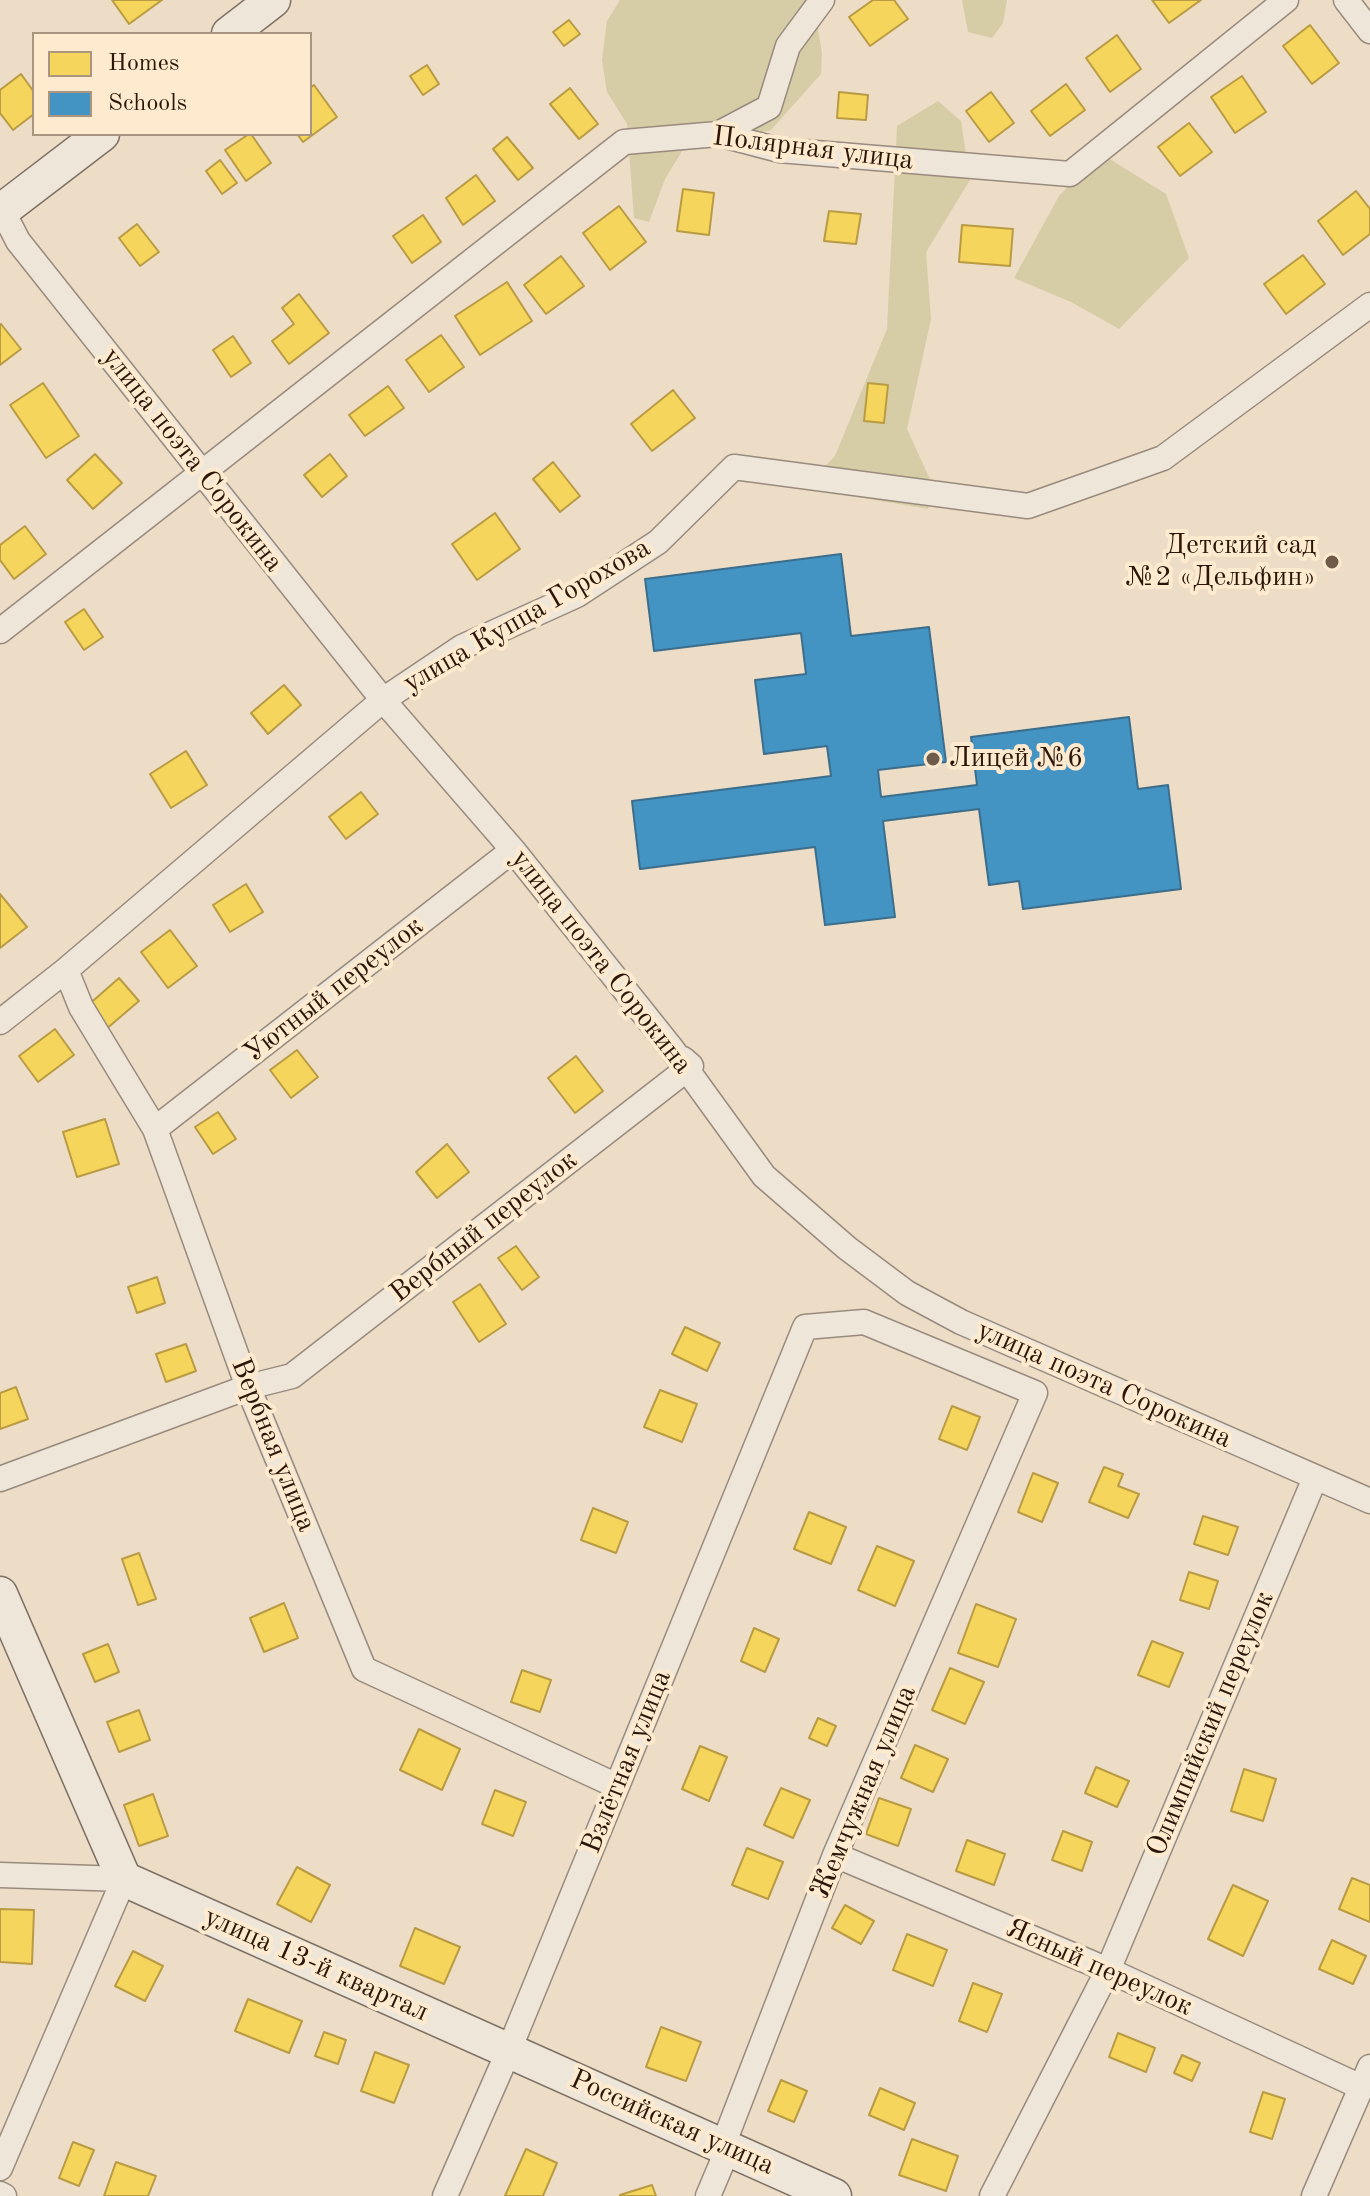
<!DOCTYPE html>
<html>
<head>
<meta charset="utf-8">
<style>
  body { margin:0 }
  #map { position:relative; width:1370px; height:2196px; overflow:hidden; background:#eddcc6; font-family:"Old Standard TT",serif }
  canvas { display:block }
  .legend { position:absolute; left:32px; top:32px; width:280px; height:104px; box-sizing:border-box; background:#feeacf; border:2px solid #aa9580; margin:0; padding:10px 14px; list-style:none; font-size:24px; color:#2c1509 }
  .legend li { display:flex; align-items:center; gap:16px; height:40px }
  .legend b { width:40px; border:2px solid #aa9580 }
</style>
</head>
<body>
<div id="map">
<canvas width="1370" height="2196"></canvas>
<ul class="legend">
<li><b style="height:22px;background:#f6d55c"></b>Homes</li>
<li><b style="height:22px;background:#4393c3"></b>Schools</li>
</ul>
</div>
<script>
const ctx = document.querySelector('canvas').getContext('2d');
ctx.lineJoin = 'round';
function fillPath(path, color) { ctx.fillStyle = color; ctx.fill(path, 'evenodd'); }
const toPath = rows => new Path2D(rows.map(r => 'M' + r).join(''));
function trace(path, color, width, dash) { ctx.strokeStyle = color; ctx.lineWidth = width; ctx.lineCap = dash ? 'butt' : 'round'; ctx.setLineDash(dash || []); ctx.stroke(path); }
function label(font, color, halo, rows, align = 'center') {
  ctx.font = font + ' "Old Standard TT",serif'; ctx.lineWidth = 8; ctx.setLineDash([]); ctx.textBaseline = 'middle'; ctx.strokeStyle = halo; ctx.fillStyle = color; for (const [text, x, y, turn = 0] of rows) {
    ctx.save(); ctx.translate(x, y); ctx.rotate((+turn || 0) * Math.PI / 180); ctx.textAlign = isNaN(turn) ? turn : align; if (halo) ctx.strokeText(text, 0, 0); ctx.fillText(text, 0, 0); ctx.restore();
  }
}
fillPath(toPath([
  [620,0,813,0,822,53,821,74,771,130,750,135,687,143,665,179,649,222,634,218,627,124,607,92,602,60,607,21],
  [962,0,1007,0,1003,23,992,38,968,32],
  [938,101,961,121,970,180,926,252,931,319,907,429,933,486,928,509,804,488,835,456,887,329,897,126],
  [1100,153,1166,194,1189,258,1119,329,1071,302,1014,278,1059,196]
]), '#d6cda6');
const homes = toPath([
  [112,0,162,0,129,24,112,0],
  [873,0,894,0,908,19,870,46,849,17,873,0],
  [1152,0,1201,0,1169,23,1152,0],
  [569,20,580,34,564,46,553,32,569,20],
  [1310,25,1339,63,1312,84,1283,46,1310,25],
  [1117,35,1141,69,1110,92,1086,58,1117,35],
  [427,65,439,84,423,95,410,76,427,65],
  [21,74,34,92,34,114,13,130,0,113,0,90,21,74],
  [1242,76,1266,112,1235,133,1211,97,1242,76],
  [1066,84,1085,110,1050,136,1031,111,1066,84],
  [314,85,337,117,303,142,297,134,310,134,310,88,314,85],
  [570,88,598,124,579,139,550,104,570,88],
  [839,92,868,95,866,120,837,118,839,92],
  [991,92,1014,123,989,142,966,111,991,92],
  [1189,123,1212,152,1180,176,1158,147,1189,123],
  [249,134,251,134,271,163,246,181,225,150,249,134],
  [507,137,533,168,518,180,493,149,507,137],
  [220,160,237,183,222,194,206,171,220,160],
  [476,175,495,201,463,225,446,198,476,175],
  [683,189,714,193,709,235,677,231,683,189],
  [1356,191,1370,209,1370,234,1343,255,1318,221,1356,191],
  [619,206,646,242,610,270,583,233,619,206],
  [829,211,861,214,856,244,824,241,829,211],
  [423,215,441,242,412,263,393,236,423,215],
  [137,224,159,252,140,266,119,238,137,224],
  [962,225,1013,229,1010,266,959,262,962,225],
  [1303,255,1325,284,1286,314,1264,284,1303,255],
  [561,256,584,286,546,314,524,285,561,256],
  [507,282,532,321,480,355,455,316,507,282],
  [299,294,329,333,289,364,272,341,294,324,282,308,299,294],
  [1,324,21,349,0,365,0,325,1,324],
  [441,335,464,367,429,392,406,360,441,335],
  [233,336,251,363,231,377,213,350,233,336],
  [43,383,79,436,46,458,10,405,43,383],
  [868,383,888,385,884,423,864,421,868,383],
  [388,386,404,408,365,436,349,415,388,386],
  [673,390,695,418,652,451,631,424,673,390],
  [95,454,122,483,93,509,67,480,95,454],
  [330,454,347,476,322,497,304,475,330,454],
  [553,462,580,496,560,512,533,479,553,462],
  [495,513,520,549,477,580,452,544,495,513],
  [25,526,46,554,14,579,0,560,0,545,25,526],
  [84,609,103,637,84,650,65,622,84,609],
  [284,685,301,705,268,734,251,713,284,685],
  [186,751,207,785,171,808,150,774,186,751],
  [361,792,378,814,346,839,329,817,361,792],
  [246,884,263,912,230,932,213,905,246,884],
  [0,894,27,927,0,948,0,894],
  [170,930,197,966,168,988,141,952,170,930],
  [119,978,139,1001,105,1030,86,1007,119,978],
  [55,1029,74,1055,38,1082,19,1056,55,1029],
  [297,1050,318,1077,291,1098,270,1070,297,1050],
  [576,1056,603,1091,575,1113,548,1078,576,1056],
  [218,1112,236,1139,213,1154,195,1127,218,1112],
  [105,1119,119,1164,77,1177,63,1132,105,1119],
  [447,1144,469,1172,437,1198,416,1172,447,1144],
  [516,1246,539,1277,522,1290,498,1258,516,1246],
  [157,1277,165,1303,137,1313,128,1287,157,1277],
  [480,1284,506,1324,479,1342,453,1302,480,1284],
  [685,1327,720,1343,707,1371,672,1354,685,1327],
  [186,1344,196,1371,166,1382,156,1354,186,1344],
  [16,1387,28,1419,0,1429,0,1393,16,1387],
  [660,1390,697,1404,682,1442,644,1427,660,1390],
  [952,1406,980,1417,967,1450,939,1439,952,1406],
  [1104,1467,1123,1474,1118,1486,1139,1494,1128,1518,1089,1502,1104,1467],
  [1033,1473,1058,1483,1042,1522,1018,1512,1033,1473],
  [593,1508,628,1522,616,1553,581,1540,593,1508],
  [809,1512,846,1527,831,1564,794,1549,809,1512],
  [1203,1516,1238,1527,1228,1555,1194,1544,1203,1516],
  [877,1546,914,1561,895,1606,858,1590,877,1546],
  [139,1553,156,1599,138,1605,122,1559,139,1553],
  [1189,1572,1218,1581,1209,1609,1180,1600,1189,1572],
  [284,1603,298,1638,264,1652,250,1618,284,1603],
  [976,1604,1016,1619,998,1667,958,1653,976,1604],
  [754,1628,779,1639,765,1672,741,1661,754,1628],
  [1152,1641,1183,1653,1169,1687,1138,1675,1152,1641],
  [108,1644,119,1672,95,1682,83,1654,108,1644],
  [950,1668,984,1682,965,1724,932,1710,950,1668],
  [522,1670,551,1680,540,1712,511,1702,522,1670],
  [139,1710,150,1740,119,1752,107,1722,139,1710],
  [818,1718,836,1726,827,1746,809,1738,818,1718],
  [419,1729,460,1749,442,1790,400,1770,419,1729],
  [915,1745,948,1759,933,1792,901,1778,915,1745],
  [700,1746,727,1757,709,1801,682,1789,700,1746],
  [1096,1767,1129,1781,1117,1807,1085,1793,1096,1767],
  [1244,1769,1276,1779,1263,1821,1231,1811,1244,1769],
  [781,1788,810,1800,793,1838,764,1825,781,1788],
  [495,1790,526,1802,513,1836,482,1824,495,1790],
  [153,1794,168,1836,139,1846,124,1805,153,1794],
  [879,1798,911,1809,898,1846,866,1834,879,1798],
  [1063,1831,1092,1842,1082,1871,1052,1860,1063,1831],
  [967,1840,1005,1854,994,1885,956,1871,967,1840],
  [747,1848,783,1862,768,1899,732,1885,747,1848],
  [297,1867,330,1885,311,1922,277,1904,297,1867],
  [1352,1878,1370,1885,1370,1922,1339,1909,1352,1878],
  [1233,1885,1268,1901,1243,1956,1208,1939,1233,1885],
  [845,1905,874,1921,861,1944,832,1928,845,1905],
  [0,1909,34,1910,32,1964,0,1962,0,1909],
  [415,1928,460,1947,444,1984,400,1966,415,1928],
  [907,1934,947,1950,933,1986,893,1970,907,1934],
  [1332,1940,1366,1956,1353,1984,1319,1969,1332,1940],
  [133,1951,163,1966,145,2001,115,1986,133,1951],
  [973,1983,1002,1994,987,2032,959,2021,973,1983],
  [248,1999,302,2021,289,2053,235,2031,248,1999],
  [661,2027,701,2042,686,2081,646,2067,661,2027],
  [324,2032,346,2040,338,2064,315,2056,324,2032],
  [1118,2033,1155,2048,1146,2072,1109,2057,1118,2033],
  [375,2052,409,2065,394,2103,361,2091,375,2052],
  [1182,2055,1200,2063,1192,2081,1174,2073,1182,2055],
  [781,2080,807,2091,794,2122,768,2111,781,2080],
  [880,2088,915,2103,904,2130,869,2115,880,2088],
  [1263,2092,1285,2099,1272,2139,1250,2132,1263,2092],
  [912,2139,958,2156,946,2191,899,2175,912,2139],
  [73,2142,94,2150,79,2186,59,2178,73,2142],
  [526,2149,557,2163,543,2196,505,2196,526,2149],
  [116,2162,156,2176,148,2196,104,2196,116,2162],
  [652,2185,656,2196,620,2196,620,2195,652,2185]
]);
fillPath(homes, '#f6d55c');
trace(homes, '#b99b43', 2);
const schools = toPath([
  [841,554,851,636,929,627,946,762,878,770,881,797,977,785,971,737,1129,717,1138,789,1168,785,1181,889,1023,909,1019,881,989,885,979,809,883,821,895,917,825,925,815,847,640,869,632,801,831,776,827,746,764,754,755,680,806,674,801,633,654,651,645,579,841,554]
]);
fillPath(schools, '#4393c3');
trace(schools, '#3c6d8b', 2);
const street = toPath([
  [1346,0,1370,31],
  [718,134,769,107,788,46,822,0],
  [0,206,18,241,383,700,513,850,672,1049,764,1176,847,1248,907,1293,961,1322,1370,1501],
  [0,631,624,142,718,134,779,150,1070,174,1286,0],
  [66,970,81,1007,155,1129,248,1387,364,1669,617,1786],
  [0,1022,66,970,383,700,462,647,577,595,658,542,734,467,1028,506,1163,458,1370,305],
  [155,1129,513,850],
  [0,1479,248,1387,292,1376,691,1066,683,1059],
  [835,1855,1108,1970,1361,2087],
  [0,1875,124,1879,0,2168],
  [0,2194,4,2196],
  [445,2196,509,2050,805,1327,864,1322,1035,1393,835,1855,723,2145,722,2163,708,2196],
  [992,2196,1108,1970,1315,1478],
  [1314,2196,1370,2067]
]);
const secondary = toPath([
  [229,34,273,0],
  [0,212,102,134],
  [0,1594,124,1879,834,2196]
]);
trace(street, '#988b7d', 27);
trace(secondary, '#7d7164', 37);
trace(street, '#efe6da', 24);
trace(secondary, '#efe6da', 34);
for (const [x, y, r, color] of [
  [1332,562,8,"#705b4b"],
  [933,759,8,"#705b4b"]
]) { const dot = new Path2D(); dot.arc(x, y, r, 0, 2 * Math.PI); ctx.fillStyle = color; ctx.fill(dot); trace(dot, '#feeacf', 3); }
label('28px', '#2c1509', '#feeacf', [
  ["Полярная улица",813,149,7],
  ["улица поэта Сорокина",192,460,52],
  ["улица Купца Горохова",527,616,-30],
  ["улица поэта Сорокина",601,962,52],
  ["Уютный переулок",334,990,-38],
  ["Вербный переулок",484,1227,-38],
  ["улица поэта Сорокина",1104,1385,24],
  ["Вербная улица",273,1445,68],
  ["Олимпийский переулок",1211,1724,-67],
  ["Взлётная улица",627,1762,-68],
  ["Жемчужная улица",864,1792,-67],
  ["улица 13-й квартал",316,1965,24],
  ["Ясный переулок",1099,1968,24],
  ["Российская улица",672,2123,24]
]);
label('28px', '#2c1509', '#feeacf', [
  ["Детский сад",1316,546],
  ["№2 «Дельфин»",1316,578],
  ["Лицей №6",949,759,"left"]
], 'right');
</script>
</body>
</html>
